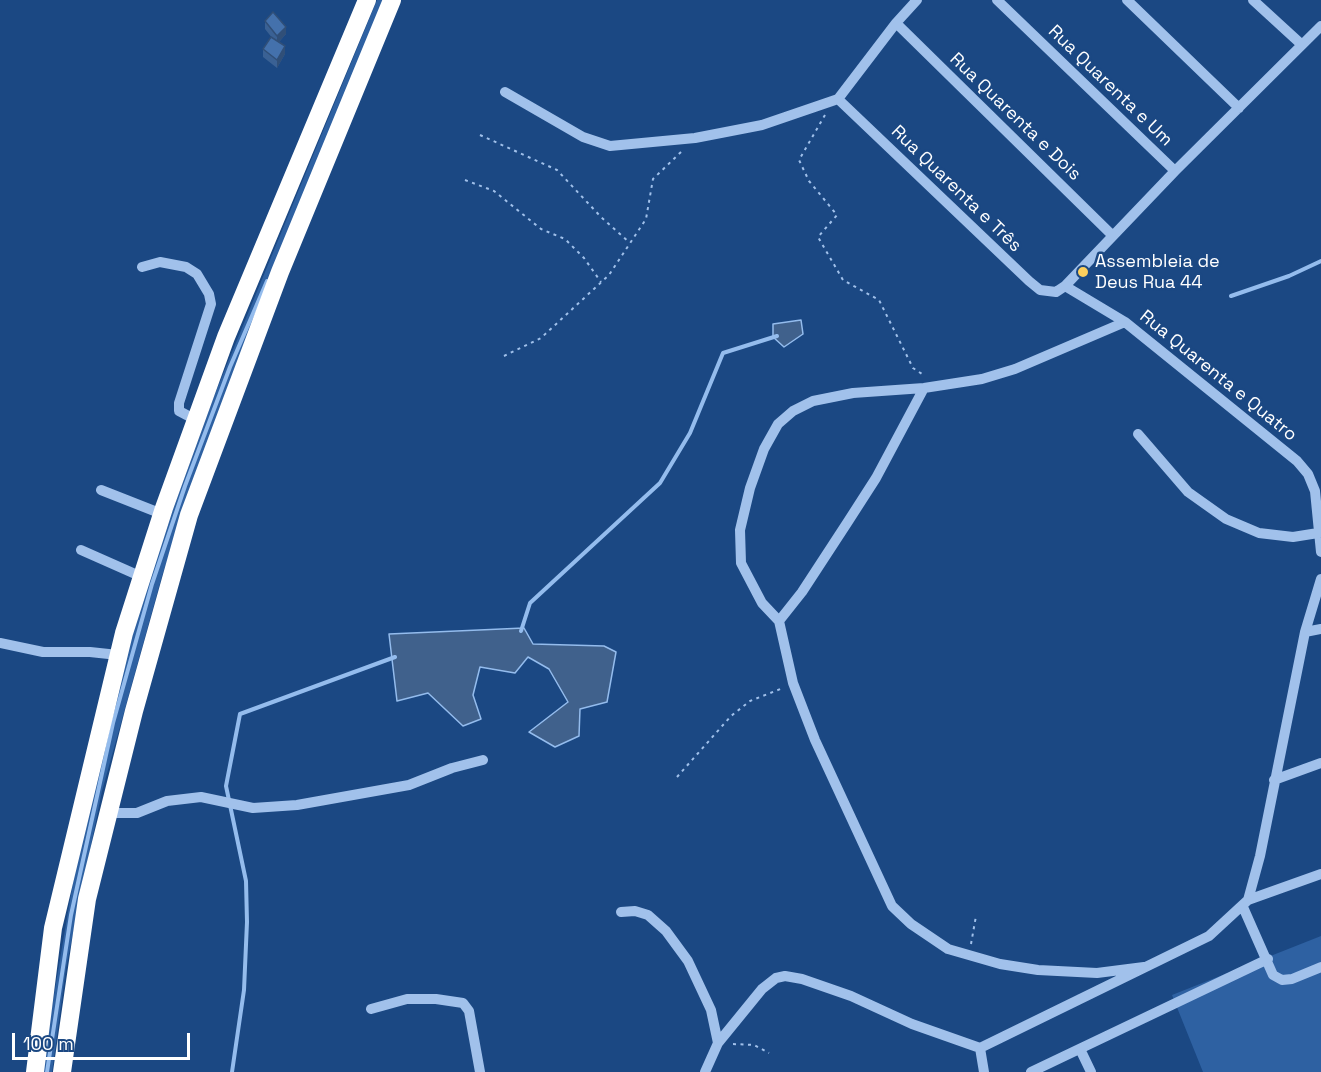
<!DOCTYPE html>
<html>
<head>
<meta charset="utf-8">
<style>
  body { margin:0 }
  #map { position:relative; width:1321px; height:1072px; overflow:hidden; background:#1b4883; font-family:"Space Grotesk",sans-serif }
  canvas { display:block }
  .scale { position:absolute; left:12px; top:1033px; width:178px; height:27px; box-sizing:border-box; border:3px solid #fff; border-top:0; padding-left:8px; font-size:18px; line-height:21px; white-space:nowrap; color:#fff; -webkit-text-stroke:4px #1b4883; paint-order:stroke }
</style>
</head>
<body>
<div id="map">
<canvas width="1321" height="1072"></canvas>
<div class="scale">100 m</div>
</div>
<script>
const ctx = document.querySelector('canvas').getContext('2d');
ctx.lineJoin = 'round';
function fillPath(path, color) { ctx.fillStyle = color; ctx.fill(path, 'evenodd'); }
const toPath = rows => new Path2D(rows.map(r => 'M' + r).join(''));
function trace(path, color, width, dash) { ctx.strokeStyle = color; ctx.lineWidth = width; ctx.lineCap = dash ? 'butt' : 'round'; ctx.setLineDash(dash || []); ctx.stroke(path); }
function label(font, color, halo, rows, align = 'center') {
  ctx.font = font + ' "Space Grotesk",sans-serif'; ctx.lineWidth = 5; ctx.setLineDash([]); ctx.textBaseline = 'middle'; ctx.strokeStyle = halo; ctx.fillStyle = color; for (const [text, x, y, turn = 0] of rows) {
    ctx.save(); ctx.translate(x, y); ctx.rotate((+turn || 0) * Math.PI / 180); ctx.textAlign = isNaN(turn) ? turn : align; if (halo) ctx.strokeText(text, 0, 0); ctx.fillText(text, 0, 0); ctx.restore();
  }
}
fillPath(toPath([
  [377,0,388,0,189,493,162,576,102,791,66,968,52,1072,41,1072,79,847,122,665,154,561,214,396],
  [1321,936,1321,1072,1203,1072,1172,995]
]), '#2e61a2');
const water = toPath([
  [801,320,803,334,784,347,773,337,773,324,801,320],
  [524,628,533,644,604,646,616,652,607,702,580,709,579,736,555,747,529,732,568,702,549,669,528,657,515,673,480,667,473,695,481,719,463,726,428,693,397,701,389,634,524,628]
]);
fillPath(water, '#40618c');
trace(water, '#94bced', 1.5);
trace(toPath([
  [1231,296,1289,276,1321,261],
  [521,631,530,603,660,483,690,433,723,353,777,336],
  [47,1072,71,915,113,723,152,584,185,486,230,367,267,281],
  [232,1072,244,990,247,922,246,881,226,786,240,714,395,657]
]), '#94bced', 4);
trace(toPath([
  [825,115,799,160,809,181,837,215,818,237,843,280,879,300,913,368,925,376],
  [480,135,557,170,601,217,629,242],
  [465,180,494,191,541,229,565,239,584,258,601,282],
  [504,356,541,338,609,275,646,219,653,179,682,151],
  [677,777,731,716,750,701,783,688],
  [971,944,976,916],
  [733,1044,754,1045,769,1053]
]), '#a1c1eb', 2, [3, 4.5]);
trace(toPath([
  [997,0,1175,171],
  [1127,0,1239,108],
  [1253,0,1301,44],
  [896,23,1112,235],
  [505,92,583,137,610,146,695,138,762,125,838,99,896,23,917,0],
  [838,99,1029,281,1040,290,1056,292,1065,286,1175,171,1321,26],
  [142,267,160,262,186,267,197,274,209,294,211,304,179,403,179,411,196,420],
  [1065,286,1125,322,1297,461,1308,474,1315,491,1321,552],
  [1125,322,1015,369,982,379,924,388,853,393,813,401,793,411,778,424,764,449,750,488,740,530,741,563,762,603,779,621,793,683,815,740,892,906,911,924,948,949,1000,964,1038,970,1097,973,1144,967],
  [1138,434,1188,492,1226,519,1259,533,1293,537,1318,533],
  [101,490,162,514],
  [81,550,142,577],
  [779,621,802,592,849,520,876,478,924,388],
  [1305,632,1321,629],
  [0,643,43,652,90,652,118,655],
  [1274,780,1321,763],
  [108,813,137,813,167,801,201,797,253,808,297,805,409,785,452,768,483,760],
  [1248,900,1260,856,1305,632,1321,579],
  [1243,907,1273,975,1282,980,1292,979,1321,967],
  [621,912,635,911,648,915,666,931,688,961,711,1010,718,1043],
  [371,1009,407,999,436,999,463,1003,469,1011,480,1072],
  [1080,1049,1091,1072],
  [705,1072,718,1043,762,989,776,978,785,976,802,979,851,996,912,1024,980,1048],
  [984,1072,980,1048,1209,936,1248,900,1321,874],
  [1031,1072,1268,959]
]), '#a1c1eb', 10);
trace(toPath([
  [35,1072,53,928,124,633,164,508,226,337,367,0],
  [62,1072,87,899,134,711,189,515,280,272,392,0]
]), '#fff', 18);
fillPath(toPath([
  [265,21,286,34,279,42,285,54,277,68,263,57,263,49,273,39,265,29]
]), '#3a6194');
fillPath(toPath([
  [286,27,286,34,277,44,277,36],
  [285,46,285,54,277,68,277,60]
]), '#304f78');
const building = toPath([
  [273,12,286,27,277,36,265,21,273,12],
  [271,37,285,46,277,60,263,49,271,37]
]);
fillPath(building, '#4471ac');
trace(building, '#304f78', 1.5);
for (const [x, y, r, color] of [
  [1083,272,6,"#fccf5d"]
]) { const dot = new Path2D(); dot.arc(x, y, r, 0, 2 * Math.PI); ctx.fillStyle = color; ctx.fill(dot); trace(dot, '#1b4883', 2); }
label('18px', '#fff', '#1b4883', [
  ["Rua Quarenta e Um",1110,86,44],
  ["Rua Quarenta e Dois",1015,117,44],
  ["Rua Quarenta e Três",956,189,44],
  ["Rua Quarenta e Quatro",1218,376,39]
]);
label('18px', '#fff', '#1b4883', [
  ["Assembleia de",1095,262],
  ["Deus Rua 44",1095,283]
], 'left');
</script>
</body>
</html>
